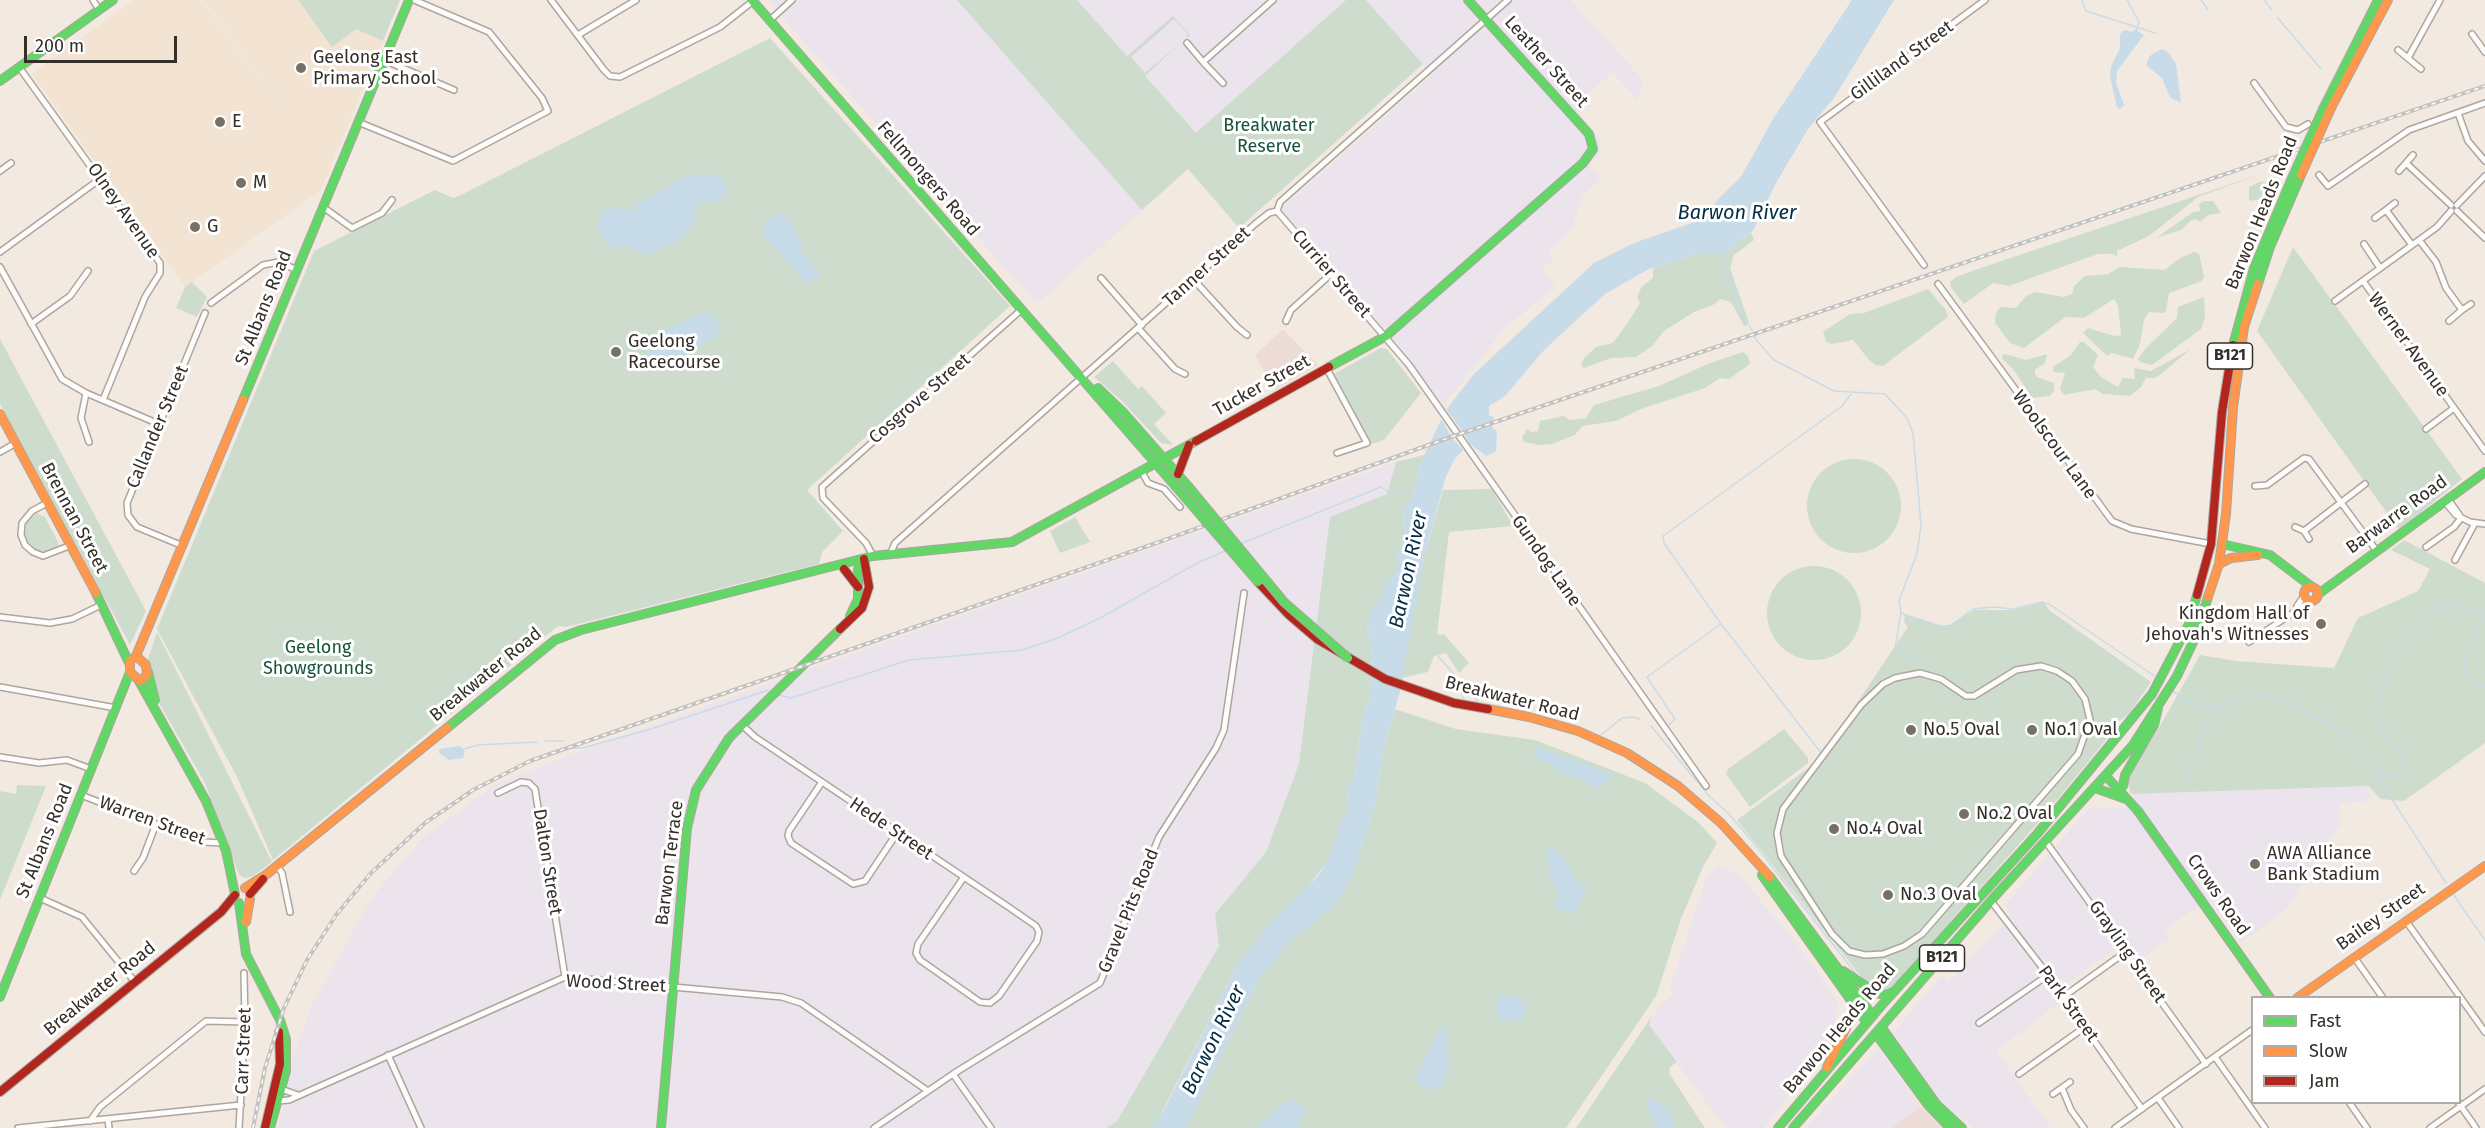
<!DOCTYPE html>
<html>
<head>
<meta charset="utf-8">
<style>
  body { margin:0 }
  #map { position:relative; width:2485px; height:1128px; overflow:hidden; background:#f2eae1; font-family:"Fira Sans",sans-serif }
  canvas { display:block }
  .legend { position:absolute; left:2251px; top:996px; width:210px; height:108px; box-sizing:border-box; background:#fff; border:2px solid #aeaca9; margin:0; padding:8px 10px; list-style:none; font-size:18px; color:#342f28 }
  .legend li { display:flex; align-items:center; gap:12px; height:30px }
  .legend b { width:30px; border:2px solid #aeaca9 }
  .scale { position:absolute; left:24px; top:36px; width:153px; height:27px; box-sizing:border-box; border:3px solid #342f28; border-top:0; padding-left:8px; font-size:18px; line-height:21px; white-space:nowrap; color:#342f28; -webkit-text-stroke:4px #fff; paint-order:stroke }
</style>
</head>
<body>
<div id="map">
<canvas width="2485" height="1128"></canvas>
<ul class="legend">
<li><b style="height:8px;background:#63d668"></b>Fast</li>
<li><b style="height:8px;background:#ff974d"></b>Slow</li>
<li><b style="height:8px;background:#b3261e"></b>Jam</li>
</ul>
<div class="scale">200 m</div>
</div>
<script>
const ctx = document.querySelector('canvas').getContext('2d');
ctx.lineJoin = 'round';
function fillPath(path, color) { ctx.fillStyle = color; ctx.fill(path, 'evenodd'); }
const toPath = rows => new Path2D(rows.map(r => 'M' + r).join(''));
function trace(path, color, width, dash) { ctx.strokeStyle = color; ctx.lineWidth = width; ctx.lineCap = dash ? 'butt' : 'round'; ctx.setLineDash(dash || []); ctx.stroke(path); }
function label(font, color, halo, rows, align = 'center') {
  ctx.font = font + ' "Fira Sans",sans-serif'; ctx.lineWidth = 6; ctx.setLineDash([]); ctx.textBaseline = 'middle'; ctx.strokeStyle = halo; ctx.fillStyle = color; for (const [text, x, y, turn = 0] of rows) {
    ctx.save(); ctx.translate(x, y); ctx.rotate((+turn || 0) * Math.PI / 180); ctx.textAlign = isNaN(turn) ? turn : align; if (halo) ctx.strokeText(text, 0, 0); ctx.fillText(text, 0, 0); ctx.restore();
  }
}
fillPath(toPath([
  [1283,329,1318,365,1275,390,1255,355],
  [1921,1107,1942,1128,1891,1128]
]), '#eddcd5');
fillPath(toPath([
  [770,0,1346,0,1241,93,1188,169,1037,304,787,23],
  [1366,0,1571,0,1644,81,1637,100,1613,72,1581,100,1584,104,1579,113,1601,140,1600,154,1589,166,1601,180,1582,196,1574,223,1564,238,1548,251,1553,260,1542,269,1556,286,1502,331,1444,405,1383,327,1281,209,1432,75],
  [1396,462,1388,494,1330,517,1299,764,1266,852,1215,914,1219,946,1117,1121,1106,1128,278,1128,293,1056,311,1007,370,900,421,839,495,785,587,748],
  [2368,786,2370,801,2340,803,2340,825,2287,909,2241,944,2209,899,2165,929,2171,938,2140,960,2126,942,2052,994,2058,1004,1996,1051,2051,1128,1974,1128,1941,1102,1893,1033,1942,975,1948,982,2012,914,2005,905,2088,809,2127,808,2135,794],
  [1719,865,1724,866,1742,878,1806,956,1807,961,1811,963,1838,1001,1834,1035,1764,1128,1725,1128,1648,1024,1660,1005,1673,994,1670,988,1707,876],
  [1878,1048,1921,1107,1891,1128,1806,1128]
]), '#ebe4ec');
fillPath(toPath([
  [134,0,201,0,286,113,203,0,299,0,383,41,321,190,185,287,32,74]
]), '#f2e3d2');
fillPath(toPath([
  [298,0,400,0,383,41,356,29,332,47],
  [957,0,1077,0,1127,56,1173,16,1190,35,1186,39,1188,34,1174,19,1131,57,1145,73,1182,42,1145,76,1196,133,1346,0,1366,0,1423,64,1239,228,1188,169,1142,210],
  [770,38,1010,306,807,490,843,531,822,552,819,564,566,627,558,626,273,860,237,777,157,629,314,251,435,190,453,198,463,194],
  [2267,172,2198,197,2149,236,2117,251,2117,257,2113,254,2098,254,2009,286,1993,283,1964,304,1951,288,1950,282,1956,277,1972,271],
  [2259,182,2269,182,2272,186,2270,197,2252,201,2249,199,2249,187],
  [2204,201,2213,201,2221,213,2208,215,2200,222,2196,219,2190,221,2181,230,2156,238,2193,212,2200,211,2199,204],
  [1751,233,1754,240,1734,255,1730,268,1748,320,1747,326,1744,326,1731,302,1720,299,1715,304,1694,312,1664,331,1652,346,1636,357,1611,358,1584,368,1581,365,1584,358,1596,347,1613,343,1629,321,1640,303,1637,297,1642,286,1653,278,1653,268,1701,253,1724,253],
  [2293,247,2462,479,2399,530,2257,331],
  [2194,252,2199,254,2204,276,2202,281,2169,293,2166,311,2163,313,2149,312,2144,320,2140,344,2133,359,2112,353,2107,356,2083,333,2088,328,2114,336,2121,335,2118,305,2114,299,2084,318,2065,317,2024,348,2010,343,1995,323,1996,313,2000,307,2016,308,2026,296,2035,292,2064,297,2072,294,2074,286,2085,276,2108,274,2120,267,2165,270,2180,258],
  [192,282,207,297,197,317,176,308,185,287],
  [1928,289,1946,310,1948,317,1883,366,1875,365,1869,360,1853,340,1832,344,1826,342,1823,332,1850,314,1864,313],
  [2204,297,2205,317,2201,329,2152,365,2140,362,2138,359,2145,349,2177,318,2178,307],
  [0,339,146,611,130,645,0,404],
  [2080,342,2084,342,2098,355,2093,367,2101,377,2118,387,2123,378,2135,379,2134,368,2151,371,2191,349,2161,374,2155,378,2146,378,2141,387,2130,396,2103,394,2095,389,2064,395,2060,389,2065,373,2053,372,2054,366,2070,356],
  [1381,348,1387,349,1421,393,1384,440,1372,444,1334,374],
  [1743,352,1748,356,1750,364,1729,379,1720,378,1705,388,1641,409,1616,421,1582,426,1575,435,1552,444,1540,445,1524,442,1522,438,1527,429,1531,432,1538,431,1540,421,1564,416,1569,420,1586,418,1594,405,1659,386,1710,363],
  [2005,354,2026,360,2047,354,2045,363,2035,370,2035,374,2037,377,2054,383,2054,391,2050,396,2032,398,2016,373,2002,358,2002,355],
  [1113,361,1138,389,1142,386,1166,413,1154,424,1173,445,1161,443,1121,400,1094,377],
  [1430,446,1463,450,1458,455,1420,464,1413,498,1402,509,1405,530,1397,558,1397,570,1395,576,1386,582,1384,597,1367,623,1372,654,1370,696,1363,715,1355,774,1347,791,1349,810,1339,825,1338,837,1327,863,1304,891,1267,927,1234,971,1156,1124,1151,1128,1106,1128,1117,1121,1219,946,1215,914,1266,852,1299,764,1330,517,1387,494,1396,462,1424,455],
  '1807 506a47 47 0 1 1 94 0a47 47 0 1 1-94 0Z',
  [1492,489,1513,526,1449,532,1437,635,1444,634,1469,663,1459,673,1446,653,1434,656,1428,672,1401,678,1424,558,1443,490],
  [37,513,45,517,59,544,54,550,43,552,35,550,30,546,25,535,26,523],
  [1075,517,1090,542,1060,553,1050,531],
  [2404,540,2485,583,2485,743,2404,801,2381,799,2368,786,2131,794,2126,778,2156,733,2200,655,2236,661,2334,668,2358,618,2418,591,2430,569,2391,550],
  '1767 613a47 47 0 1 1 94 0a47 47 0 1 1-94 0Z',
  [2044,602,2049,610,2151,682,2129,714,2115,724,2105,741,2044,816,1889,991,1866,983,1737,820,1818,761,1908,627,1904,622,1905,614,1940,625,1950,625,1974,610,2012,610],
  [157,632,272,862,253,876,245,878,239,875,205,783,159,703,148,659],
  [1395,709,1456,729,1535,740,1645,783,1698,822,1717,843,1703,867,1681,919,1656,996,1566,1128,1186,1128,1260,978,1288,943,1333,907,1351,880,1375,806,1383,752],
  [1784,729,1808,758,1808,763,1750,807,1726,774,1728,769],
  [17,785,46,786,0,900,0,791,16,794],
  [1652,1016,1649,1025,1677,1062,1670,1067,1669,1073,1705,1128,1576,1128]
]), '#cedcce');
fillPath(toPath([
  [1852,0,1894,0,1834,98,1808,129,1776,183,1753,231,1724,253,1701,253,1649,269,1605,294,1545,349,1505,396,1489,406,1489,415,1494,417,1492,428,1497,431,1496,451,1486,456,1469,443,1454,460,1445,479,1424,558,1400,691,1383,752,1375,806,1351,880,1333,907,1288,943,1260,978,1186,1128,1151,1128,1163,1112,1234,971,1267,927,1318,876,1327,863,1338,837,1339,825,1349,810,1347,791,1355,774,1363,715,1370,696,1372,654,1367,622,1372,610,1384,597,1383,586,1397,570,1397,558,1405,530,1402,509,1413,498,1420,464,1446,410,1474,374,1594,263,1634,243,1706,218,1719,198,1741,177,1773,119],
  [2135,29,2144,35,2117,71,2116,83,2124,105,2120,109,2117,108,2110,76,2111,67,2120,48,2120,34,2124,30,2133,32],
  [2162,49,2168,52,2176,64,2181,103,2170,97,2162,78,2147,66,2147,61,2151,55],
  [707,174,720,177,727,186,725,196,716,202,697,201,694,223,676,242,647,255,626,246,614,248,605,242,598,230,599,219,604,210,615,208,632,210,635,205,681,179],
  [780,213,791,222,802,243,799,248,818,269,821,277,806,283,763,234,764,225],
  [708,311,721,327,716,337,667,365,659,364,640,344,648,337],
  [460,746,465,751,463,758,449,760,439,753,439,749],
  [1538,747,1611,774,1613,776,1599,787,1593,787,1582,779,1565,775,1554,766,1541,761,1533,753],
  [1553,848,1559,852,1576,880,1587,888,1573,915,1568,910,1560,911,1555,907,1558,889,1550,879,1547,853],
  [1500,994,1521,999,1528,1006,1522,1019,1512,1022,1497,1018,1497,999],
  [1441,1026,1446,1029,1449,1061,1443,1085,1436,1090,1419,1085,1416,1078],
  [1648,1098,1664,1105,1671,1111,1674,1128,1656,1128,1648,1109],
  [1290,1099,1305,1109,1298,1128,1256,1128]
]), '#c7dbe9');
fillPath(toPath([
  [1446,409,1463,432,1496,420,1496,423,1464,434,1472,447,1465,452,1452,438,1426,446,1451,436,1440,417]
]), '#f2eae1');
trace(toPath([
  [2082,0,2086,11,2155,33],
  [2127,0,2139,22,2136,31],
  [2201,0,2208,10],
  [2264,0,2272,10],
  [2277,17,2321,69],
  [1723,254,1724,273,1757,341,1774,360,1834,391,1885,394,1907,418,1913,433,1921,525,1917,554,1899,600,1901,612,1910,619,1939,626,1950,626,1973,609,1994,607,2013,609,2042,602,2049,604,2156,677],
  [1240,544,1381,487,1390,493,1404,490,1413,494],
  [1901,612,1895,649,1929,668],
  [1722,625,1822,754],
  [1431,648,1459,680],
  [2171,690,2202,710,2258,695,2286,699,2360,744,2375,773,2391,777,2404,769,2406,755,2382,733,2377,705,2389,666,2404,638,2424,617,2441,607,2454,605,2479,613,2481,620,2468,649,2464,669,2471,680,2485,687],
  [1470,691,1478,702],
  [1461,692,1463,698],
  [779,695,791,698,909,660,1022,650,1058,638,1102,617,1199,562,1225,551],
  [1669,725,1675,719,1647,677,1721,624,1664,543,1663,536,1842,406,1851,394],
  [1651,726,1709,796,1729,814,1752,841,1857,975],
  [1601,735,1622,718,1634,717,1639,719],
  [545,741,564,741],
  [573,748,582,748,651,729,769,690],
  [464,749,478,745,537,742],
  [2195,758,2212,711],
  [2375,773,2446,883],
  [2185,784,2192,765],
  [2453,894,2485,940]
]), '#c7dbe9', 1.5);
const street = toPath([
  [93,0,99,10],
  [551,0,604,70,610,76,620,77,720,27,753,1],
  [769,21,792,0],
  [2472,34,2485,52],
  [578,35,636,0],
  [1187,43,1203,62],
  [2398,50,2421,69],
  [2408,58,2440,0],
  [384,60,454,90],
  [19,67,160,263,160,273,145,297,103,400],
  [1223,83,1203,62,1273,0],
  [2254,83,2286,127,2298,130,2308,124],
  [2458,113,2468,141,2485,161],
  [358,122,453,161,548,111,542,98,489,32,414,0],
  [2406,163,2451,205],
  [0,171,11,163],
  [2399,171,2413,155],
  [2319,175,2328,186,2409,130,2485,103],
  [2395,203,2386,210,2412,245],
  [2457,205,2485,176],
  [323,207,352,228,382,213,392,200],
  [1277,211,1409,365,1706,786],
  [1277,211,1280,202,1508,0],
  [2457,211,2485,238],
  [2375,218,2386,210],
  [2419,240,2436,262,2446,288,2462,310,2471,304],
  [2364,244,2380,268],
  [0,252,100,179],
  [1924,265,1820,122,1985,0],
  [0,267,62,379,86,393,159,424],
  [1101,278,1142,325],
  [1193,279,1237,327,1247,335],
  [2363,281,2485,451],
  [1938,284,2112,521,2131,529,2211,544],
  [2335,301,2437,227,2451,211],
  [211,303,263,265,279,262,297,270],
  [1286,321,1291,310,1331,274],
  [2449,321,2462,310],
  [31,324,70,296,88,271],
  [1138,328,1175,369,1185,374],
  [1327,369,1367,443,1337,453],
  [86,393,81,418,89,442],
  [2426,429,2454,408],
  [0,452,16,443],
  [1142,472,1148,483,1164,489,1180,507],
  [2255,486,2267,485,2304,458,2309,459,2376,550],
  [2448,499,2460,516],
  [2444,501,2456,515,2470,522,2485,524],
  [47,503,32,511,22,523,21,535,25,545,33,552,43,556,69,546],
  [2295,527,2304,531,2309,539],
  [2304,531,2365,484],
  [183,546,137,527,128,515,127,503,205,313],
  [2426,547,2454,527,2461,518],
  [890,555,895,543,1255,224,1269,213,1277,211],
  [873,556,866,543,823,498,822,487,1021,310],
  [2455,560,2475,523],
  [2297,606,2304,596],
  [0,617,50,623,72,619,101,605],
  [2249,642,2311,601],
  [2041,666,2057,671,2072,681,2085,699,2090,720,2078,754,1922,934,1904,946,1883,954,1865,955,1849,951,1832,934,1781,856,1777,833,1783,809,1861,705,1883,684,1895,678,1920,673,1941,679,1966,696,1974,696,2016,670,2041,666],
  [0,687,116,708],
  [742,725,755,737,1010,908,1036,926,1039,932,1037,941,999,996,990,1003,980,1002,920,960,916,953,918,944,964,877],
  [0,757,39,763,67,760,91,769],
  [822,782,789,831,788,836,791,843,853,884,865,881,897,833],
  [498,793,521,782,529,783,535,789,565,977],
  [81,795,203,842,223,843],
  [2046,842,2206,1064],
  [277,866,282,873,290,912],
  [134,871,143,858,156,824],
  [40,898,82,917,135,982],
  [1991,901,2048,975,2142,1109],
  [2406,921,2485,1032],
  [2354,957,2383,998],
  [2063,997,2127,951],
  [1979,1023,2048,975],
  [388,1055,421,1128],
  [2215,1057,2265,1128],
  [953,1074,991,1128],
  [2019,1074,2085,1027],
  [2062,1088,2071,1110,2084,1128],
  [281,1089,298,1095],
  [2053,1094,2070,1082],
  [2158,1098,2179,1128],
  [277,1101,289,1100,565,977,782,997,801,1003,928,1091],
  [2349,1102,2367,1128],
  [2458,1102,2476,1128],
  [108,1119,109,1128],
  [90,1121,100,1107,206,1021,245,1022],
  [18,1128,241,1105],
  [239,1128,245,1022,244,973],
  [874,1128,953,1074,1100,983,1159,837,1216,748,1224,730,1244,593],
  [2115,1128,2252,1030],
  [2430,1128,2485,1089]
]);
const fast = toPath([
  [752,0,1184,496],
  [0,81,113,0],
  [2323,109,2378,0],
  [2258,284,2270,247,2301,175],
  [2233,345,2254,268,2292,178],
  [1329,367,1386,336,1583,163,1593,149,1589,134,1468,0],
  [1098,388,1123,412,1188,486],
  [243,400,409,0],
  [2222,544,2270,555,2312,587],
  [96,593,130,665],
  [2317,595,2485,472],
  [850,616,858,599,858,569,864,559],
  [148,672,155,700],
  [139,681,206,801,226,851,235,894],
  [447,728,555,640,581,630,873,556,1012,542,1196,441],
  [2106,776,2138,811,2270,998],
  [2123,786,2125,775,2154,725,2158,708],
  [2095,788,2126,799],
  [1762,875,1867,1023],
  [1770,877,1873,1016],
  [239,903,246,954,280,1020,286,1039,286,1071,270,1128],
  [1843,971,1876,993,1886,995,1893,992],
  [0,997,130,672],
  [1882,1028,1937,1105,1962,1128],
  [1876,1034,1928,1105,1950,1128],
  [661,1128,687,828,696,790,729,738,840,629],
  [1778,1128,1881,1006,2037,834,2152,694,2189,624,2197,595],
  [1793,1128,1996,895,2133,745,2177,676,2195,638,2208,597]
]);
const slow = toPath([
  [2332,106,2388,0],
  [0,414,96,593],
  [2219,564,2231,558,2258,555],
  '2304 594a7 7 0 1 1 14 0a7 7 0 1 1-14 0Z',
  [2208,597,2219,564,2226,514,2233,408,2244,327,2258,284],
  [136,656,243,400],
  [136,656,146,665,147,675,140,681,130,672,130,661,136,656],
  [1488,709,1529,717,1578,731,1627,753,1678,786,1721,823,1770,877],
  [245,888,267,874,447,728],
  [246,922,250,899],
  [2297,998,2485,866],
  [1827,1067,1856,1008]
]);
const jam = toPath([
  [1196,441,1329,367],
  [1178,474,1189,445],
  [844,569,858,587],
  [1258,582,1289,615,1317,639,1385,679,1454,703,1488,709],
  [2197,595,2211,544,2222,412,2233,345],
  [840,629,862,608,869,587,864,559],
  [250,894,263,879],
  [0,1092,221,912,235,895],
  [265,1128,280,1064,279,1032]
]);
trace(street, '#aca69e', 8);
trace(fast, '#aca69e', 10);
trace(slow, '#aca69e', 10);
trace(jam, '#aca69e', 10);
trace(street, '#fdfcfa', 5);
trace(fast, '#63d668', 8);
trace(slow, '#ff974d', 8);
trace(jam, '#b3261e', 8);
const rail = toPath([
  [253,1128,265,1068,284,1008,307,960,336,915,371,873,425,823,473,790,530,761,1162,541,1448,438,2485,86]
]);
trace(rail, '#c4c2bf', 4);
trace(rail, '#fff', 1.5, [4.5]);
const fastBridge = toPath([
  [2292,178,2323,109],
  [1188,486,1284,602,1348,658],
  [1184,496,1258,582]
]);
const slowBridge = toPath([
  [2301,175,2332,106]
]);
trace(fastBridge, '#aca69e', 10, []);
trace(slowBridge, '#aca69e', 10, []);
trace(fastBridge, '#63d668', 8);
trace(slowBridge, '#ff974d', 8);
for (const [x, y, r, color] of [
  [301,68,6,"#767069"],
  [220,122,6,"#767069"],
  [241,183,6,"#767069"],
  [195,227,6,"#767069"],
  [616,352,6,"#767069"],
  [2321,624,6,"#767069"],
  [1911,730,6,"#767069"],
  [2032,730,6,"#767069"],
  [1964,814,6,"#767069"],
  [1834,829,6,"#767069"],
  [2255,864,6,"#767069"],
  [1888,895,6,"#767069"]
]) { const dot = new Path2D(); dot.arc(x, y, r, 0, 2 * Math.PI); ctx.fillStyle = color; ctx.fill(dot); trace(dot, '#fff', 2); }
for (const [x, y, w] of [
  [2230,356,45],
  [1942,958,45]
]) { const box = new Path2D(); box.roundRect(x - w / 2, y - 13, w, 26, 4.5); ctx.fillStyle = '#fff'; ctx.fill(box); trace(box, '#342f28', 1.5); }
label('bold 16px', '#342f28', null, [
  ["B121",2230,356],
  ["B121",1942,958]
]);
label('18px', '#342f28', '#fff', [
  ["Geelong East",313,58],
  ["Primary School",313,79],
  ["E",232,122],
  ["M",253,183],
  ["G",207,227],
  ["Geelong",628,342],
  ["Racecourse",628,363],
  ["Kingdom Hall of",2309,614,"right"],
  ["Jehovah's Witnesses",2309,635,"right"],
  ["No.5 Oval",1923,730],
  ["No.1 Oval",2044,730],
  ["No.2 Oval",1976,814],
  ["No.4 Oval",1846,829],
  ["AWA Alliance",2267,854],
  ["Bank Stadium",2267,875],
  ["No.3 Oval",1900,895]
], 'left');
label('18px', '#342f28', '#fff', [
  ["Gilliland Street",1902,61,-36],
  ["Leather Street",1546,62,48],
  ["Fellmongers Road",928,179,49],
  ["Olney Avenue",123,211,55],
  ["Barwon Heads Road",2262,213,-68],
  ["Tanner Street",1207,267,-42],
  ["Currier Street",1331,274,49],
  ["St Albans Road",264,308,-68],
  ["Werner Avenue",2408,345,54],
  ["Tucker Street",1262,386,-29],
  ["Cosgrove Street",920,399,-41],
  ["Callander Street",158,427,-67],
  ["Woolscour Lane",2054,445,54],
  ["Barwarre Road",2397,515,-36],
  ["Brennan Street",74,518,62],
  ["Gundog Lane",1546,561,55],
  ["Breakwater Road",486,675,-39],
  ["Breakwater Road",1512,699,14],
  ["Warren Street",152,821,20],
  ["Hede Street",891,829,34],
  ["St Albans Road",45,841,-68],
  ["Dalton Street",547,862,81],
  ["Barwon Terrace",670,863,-83],
  ["Crows Road",2218,895,55],
  ["Gravel Pits Road",1129,911,-68],
  ["Bailey Street",2381,917,-35],
  ["Grayling Street",2127,952,55],
  ["Wood Street",616,984,3],
  ["Breakwater Road",100,989,-39],
  ["Park Street",2068,1004,54],
  ["Barwon Heads Road",1840,1029,-50],
  ["Carr Street",244,1051,-88]
]);
label('18px', '#175539', '#fff', [
  ["Breakwater",1269,126],
  ["Reserve",1269,147],
  ["Geelong",318,648],
  ["Showgrounds",318,669]
]);
label('italic 20px', '#032c45', '#fff', [
  ["Barwon River",1737,213],
  ["Barwon River",1409,570,-78],
  ["Barwon River",1214,1040,-64]
]);
</script>
</body>
</html>
